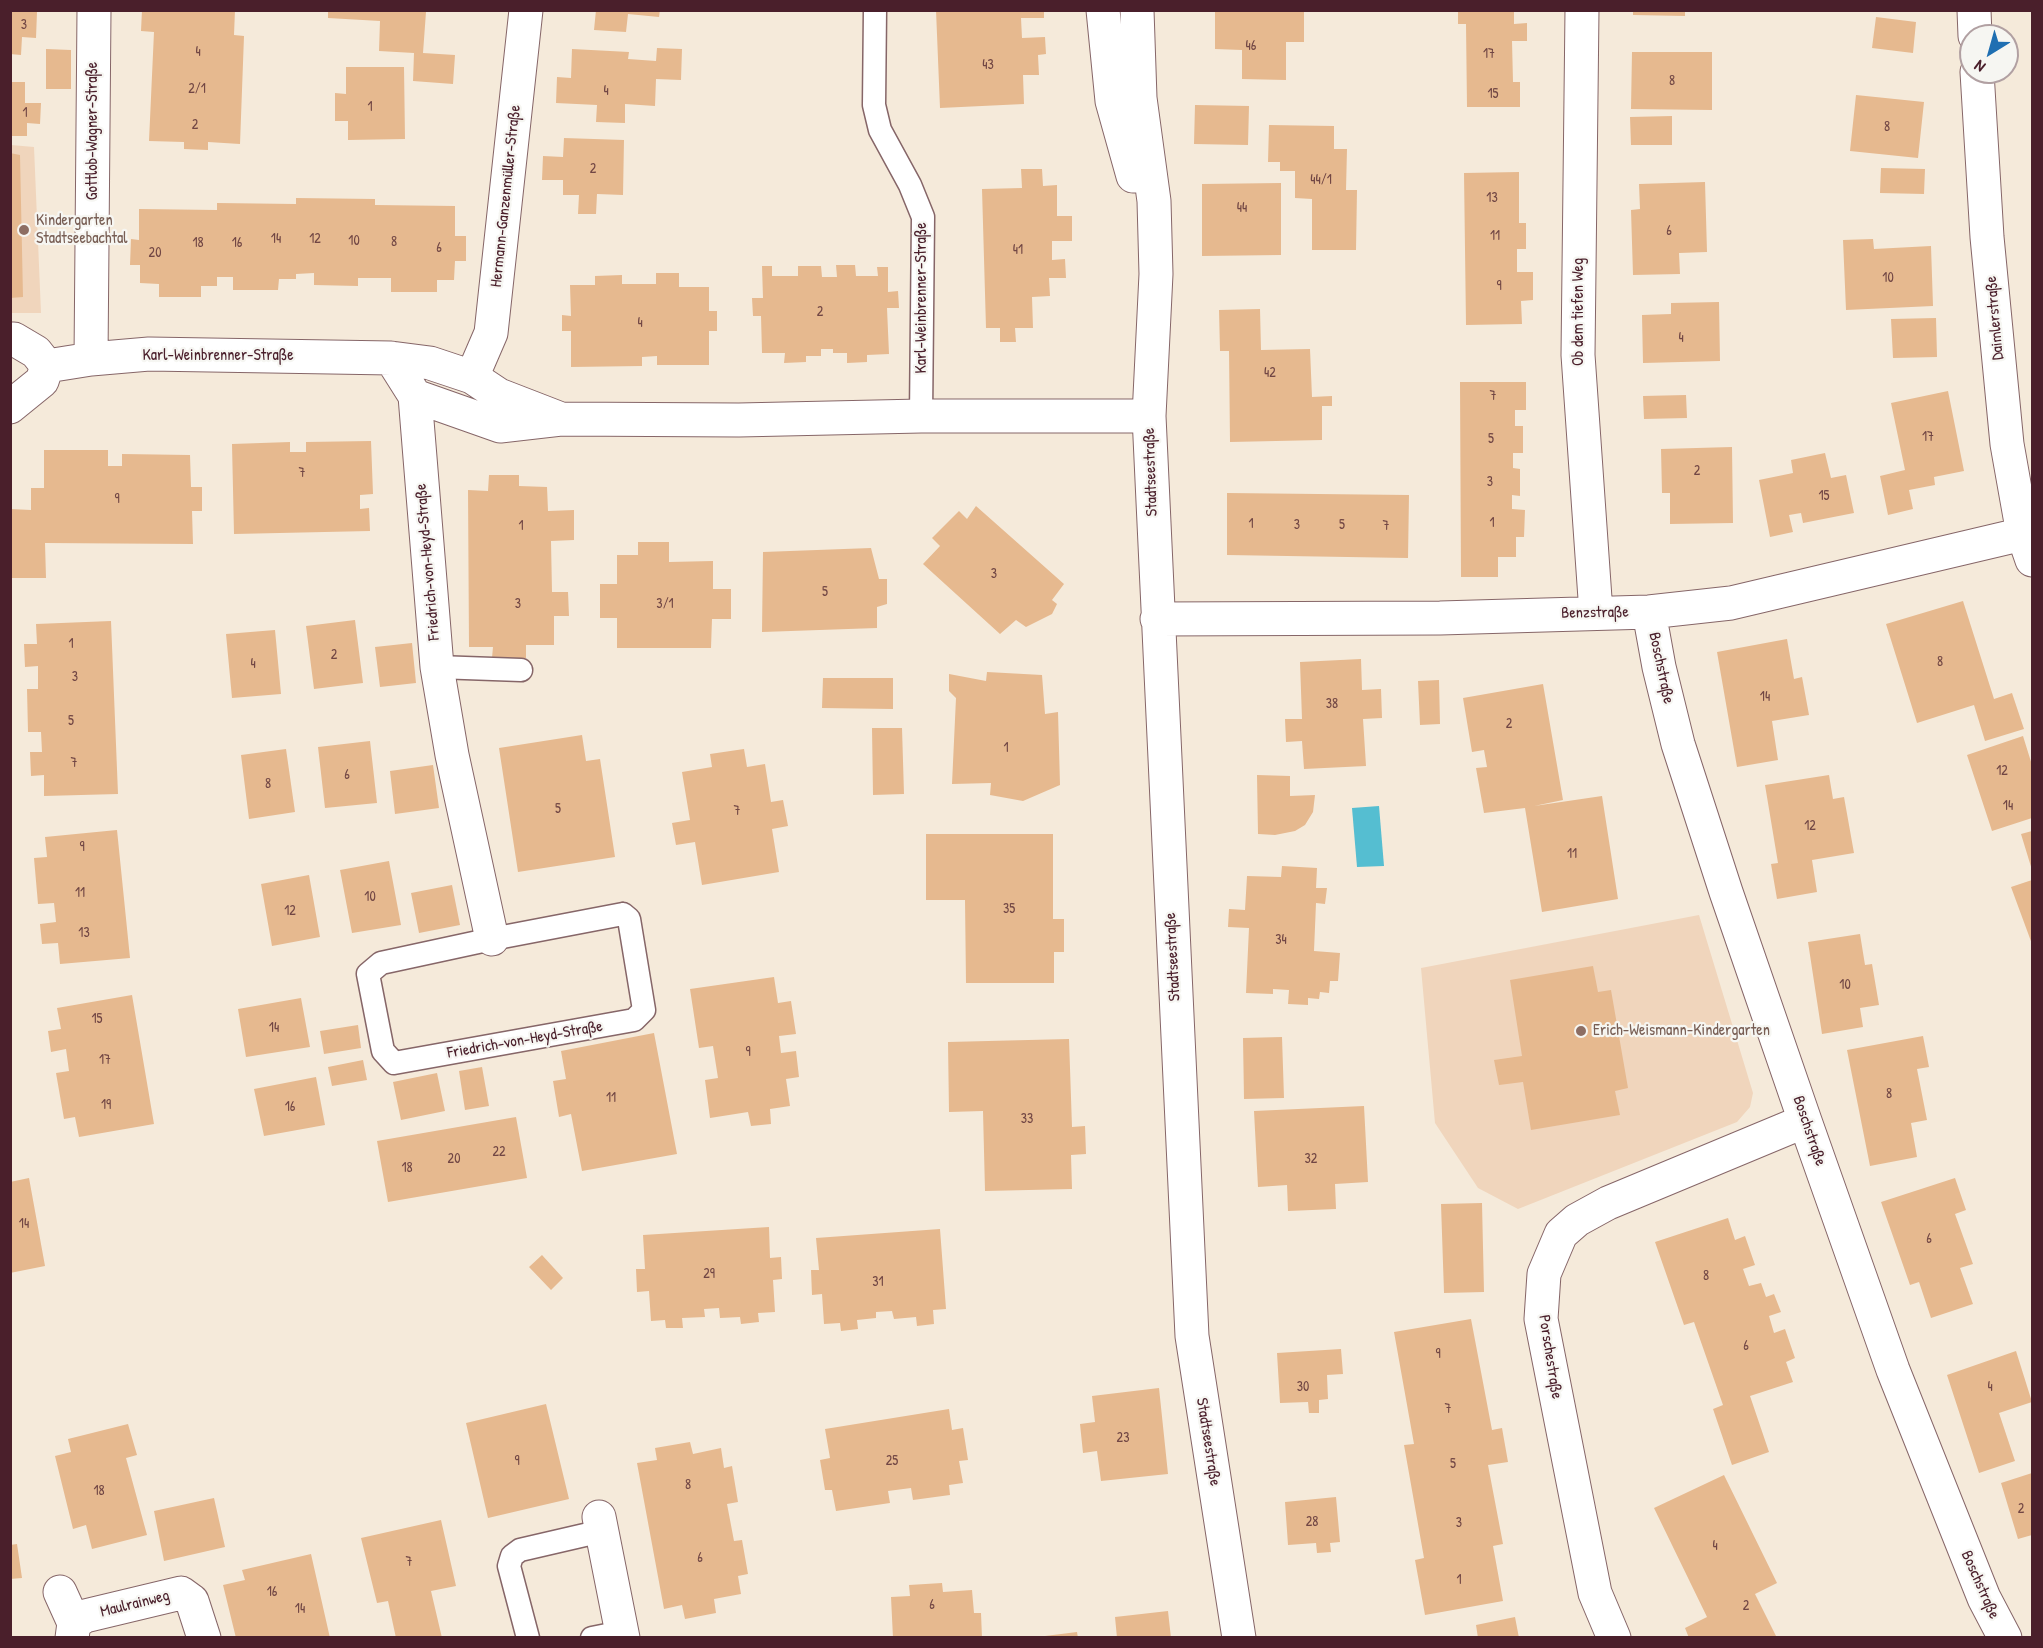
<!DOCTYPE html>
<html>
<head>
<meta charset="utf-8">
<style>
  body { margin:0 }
  #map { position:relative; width:2043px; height:1648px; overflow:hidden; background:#f5eada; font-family:"Patrick Hand",sans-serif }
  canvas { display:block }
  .frame { position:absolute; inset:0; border:12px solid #4a1f2b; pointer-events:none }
  .north { position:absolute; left:1959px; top:24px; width:60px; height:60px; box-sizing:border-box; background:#f6f6f2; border:2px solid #b1a0a2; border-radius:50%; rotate:217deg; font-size:16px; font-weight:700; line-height:24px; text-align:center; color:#4a1f2b }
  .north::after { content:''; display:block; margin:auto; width:21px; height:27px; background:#1f6fb2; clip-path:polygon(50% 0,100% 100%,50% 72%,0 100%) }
</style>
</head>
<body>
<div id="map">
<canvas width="2043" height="1648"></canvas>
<div class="frame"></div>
<div class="north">N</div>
</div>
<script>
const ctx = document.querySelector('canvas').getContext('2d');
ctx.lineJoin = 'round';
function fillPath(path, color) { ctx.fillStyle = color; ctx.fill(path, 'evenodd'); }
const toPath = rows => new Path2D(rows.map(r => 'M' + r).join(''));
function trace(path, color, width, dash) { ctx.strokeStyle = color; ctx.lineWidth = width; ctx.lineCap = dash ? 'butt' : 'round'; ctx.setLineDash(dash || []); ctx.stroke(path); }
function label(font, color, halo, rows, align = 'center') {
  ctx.font = font + ' "Patrick Hand",sans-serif'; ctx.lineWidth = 4.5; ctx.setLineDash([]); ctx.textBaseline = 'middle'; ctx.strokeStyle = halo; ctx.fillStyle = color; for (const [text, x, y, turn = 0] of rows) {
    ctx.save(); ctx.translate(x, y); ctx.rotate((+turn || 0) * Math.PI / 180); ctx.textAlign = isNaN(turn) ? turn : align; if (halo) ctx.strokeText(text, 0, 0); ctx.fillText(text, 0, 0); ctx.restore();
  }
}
fillPath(toPath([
  [11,145,34,147,41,313,11,313],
  [1699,915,1753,1093,1750,1107,1737,1122,1518,1209,1478,1188,1435,1123,1421,968]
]), '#f0d5bc');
fillPath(toPath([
  [1379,806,1384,866,1357,867,1352,808]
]), '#55bed1');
fillPath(toPath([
  [10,10,37,12,36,38,22,37,21,55,10,54],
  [142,10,235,10,234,35,244,36,240,144,208,142,208,150,184,149,184,142,149,141,154,32,141,31],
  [328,10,426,12,423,53,455,55,453,84,413,81,414,53,379,51,380,21,328,18],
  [596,10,660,10,659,17,628,14,626,32,594,30],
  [936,10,1044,10,1044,18,1021,18,1022,38,1045,37,1046,54,1038,55,1039,75,1023,75,1024,104,940,108],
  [1215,10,1304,10,1304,42,1286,42,1286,80,1242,79,1242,50,1215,49],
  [1458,10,1514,10,1514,24,1527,23,1527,41,1512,41,1513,82,1520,82,1520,107,1467,107,1466,24,1458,24],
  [1633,10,1685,10,1685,16,1633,15],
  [1876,17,1916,22,1913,53,1872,48],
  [657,48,682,49,681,80,656,79,655,106,625,104,625,123,596,122,597,105,556,103,557,77,571,78,572,49,629,52,628,59,656,61],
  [46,49,71,50,71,89,46,89],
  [1632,52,1712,52,1712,110,1631,109],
  [346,67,404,67,405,139,348,140,348,121,335,121,335,93,346,94],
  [10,82,25,82,25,103,41,103,40,124,27,123,27,136,10,136],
  [1856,95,1924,102,1918,158,1850,151],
  [1195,105,1249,106,1248,145,1194,144],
  [1672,116,1672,145,1631,145,1630,117],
  [1269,125,1334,126,1334,149,1347,149,1346,190,1357,190,1356,250,1312,250,1312,199,1295,198,1295,171,1280,171,1280,162,1268,162],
  [564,138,624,140,623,195,597,194,596,214,578,214,579,195,563,195,563,180,542,180,543,156,563,157],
  [10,153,20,155,23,297,10,298],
  [1881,168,1925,169,1924,194,1880,193],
  [1021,169,1042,169,1043,186,1057,185,1057,216,1072,216,1072,241,1052,241,1052,260,1065,259,1066,278,1049,278,1050,296,1032,297,1033,328,1015,328,1016,342,1000,342,1000,328,986,328,982,189,1022,188],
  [1519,172,1519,223,1526,223,1526,249,1517,249,1517,272,1533,272,1533,300,1521,301,1522,324,1466,325,1464,173],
  [1705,182,1707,252,1679,253,1680,274,1633,275,1631,210,1640,209,1639,184],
  [1281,183,1281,255,1202,256,1202,184],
  [296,198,375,199,375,205,455,206,455,236,466,236,466,261,455,261,454,280,437,280,437,292,391,292,391,278,358,278,358,286,314,285,314,273,296,274,296,279,279,279,278,290,233,290,233,277,217,277,217,286,201,286,201,297,159,297,159,284,140,283,140,265,130,265,131,239,139,240,139,209,217,210,217,203,296,204],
  [1873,239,1874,249,1931,246,1933,306,1846,310,1843,240],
  [836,265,855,265,856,276,878,276,877,267,888,267,888,292,898,291,899,308,887,308,889,354,867,355,867,362,847,363,847,353,833,353,833,349,821,349,821,356,806,356,806,362,784,363,785,353,762,353,761,316,753,316,752,298,763,298,762,266,772,266,772,276,798,276,798,266,821,266,822,277,837,277],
  [656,273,679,273,679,287,709,287,709,311,717,311,717,331,709,331,709,365,657,365,657,356,642,357,642,366,571,367,571,331,562,331,562,315,571,316,570,285,595,285,595,276,622,275,622,284,656,284],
  [1719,302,1720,361,1643,363,1642,315,1671,314,1671,303],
  [1260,309,1261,350,1310,349,1312,397,1332,396,1332,406,1322,406,1322,440,1230,442,1229,351,1220,351,1219,310],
  [1936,318,1937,357,1893,358,1891,319],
  [1460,382,1526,382,1526,410,1515,410,1515,426,1523,426,1523,453,1513,453,1513,468,1520,469,1520,496,1512,495,1512,509,1525,510,1524,537,1516,537,1516,557,1498,557,1498,577,1461,577],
  [1948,391,1964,471,1934,477,1935,485,1909,490,1913,509,1888,515,1880,476,1905,470,1891,403],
  [1686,395,1687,418,1644,419,1643,396],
  [371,441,373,494,360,495,360,509,369,508,370,531,234,534,232,444,290,442,290,452,306,452,306,442],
  [1732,447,1733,523,1670,524,1670,493,1662,493,1661,449],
  [44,450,108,450,108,466,122,466,122,454,190,455,191,487,202,487,202,511,192,511,193,544,45,543,46,578,10,578,10,509,31,510,31,488,44,488],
  [1825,453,1831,478,1846,475,1854,513,1803,523,1801,513,1789,515,1793,532,1770,537,1759,480,1793,473,1791,460],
  [489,475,519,475,519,486,547,487,548,511,574,510,574,540,551,541,552,592,568,592,569,616,554,616,554,645,526,645,526,658,492,658,493,647,469,647,468,490,488,491],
  [1227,493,1409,495,1408,558,1227,555],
  [976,506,1064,584,1052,600,1057,604,1052,614,1026,627,1016,620,1000,634,923,564,940,546,932,538,959,511,967,519],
  [638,542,669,542,669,562,713,561,713,589,731,589,731,619,712,619,711,648,617,648,617,618,600,618,600,584,617,584,617,555,638,555],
  [871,548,879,579,887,579,887,604,877,607,877,628,762,632,763,552],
  [1963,601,1994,699,2012,693,2024,729,1985,741,1974,705,1917,723,1886,624],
  [355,620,363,683,314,689,306,626],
  [111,621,118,794,44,796,44,775,31,776,30,752,42,752,41,732,28,732,27,689,38,689,38,666,25,667,24,644,37,644,36,624],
  [275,630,281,694,232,698,226,634],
  [1787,639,1794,679,1802,677,1809,715,1772,721,1778,760,1737,767,1717,652],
  [412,643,416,683,380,687,375,647],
  [1361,659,1362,690,1381,689,1382,718,1363,719,1366,766,1304,769,1302,741,1286,742,1285,719,1302,719,1300,662],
  [987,672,1042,675,1045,714,1058,712,1060,785,1023,801,990,795,991,783,952,784,956,698,949,691,949,674,986,681],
  [823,678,893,678,893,709,822,708],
  [1439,680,1440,724,1420,725,1418,681],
  [1543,684,1563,800,1534,806,1602,796,1618,899,1542,912,1525,808,1484,813,1476,768,1487,767,1484,750,1472,752,1463,698],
  [872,728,902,728,904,794,873,795],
  [582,735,586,761,600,759,615,857,518,872,499,748],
  [2023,736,2032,765,2032,818,1992,831,1967,755],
  [370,741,377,803,325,808,318,747],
  [286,749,295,812,249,819,241,755],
  [744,749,747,767,765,764,771,802,783,800,788,826,772,829,779,872,702,885,695,842,676,845,672,823,690,820,682,772,712,767,710,754],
  [433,765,439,808,395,814,390,771],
  [1257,775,1290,776,1290,796,1315,795,1313,812,1305,825,1295,831,1275,835,1258,834],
  [1829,775,1833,799,1844,797,1854,853,1812,860,1817,892,1777,899,1771,864,1778,863,1765,785],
  [117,830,130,958,60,964,58,943,42,944,40,924,56,922,54,903,38,904,34,858,47,857,45,837],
  [2032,831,2032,870,2021,834],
  [926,834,1053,834,1053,919,1064,919,1064,952,1054,952,1054,983,966,983,965,900,926,900],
  [389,861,401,925,352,933,340,870],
  [1282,866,1317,868,1316,888,1327,888,1325,904,1316,903,1314,951,1340,953,1338,981,1330,981,1329,993,1320,992,1319,999,1308,998,1308,1005,1288,1004,1289,990,1273,989,1273,994,1246,993,1249,928,1228,927,1229,909,1245,910,1247,876,1281,877],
  [309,875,320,937,272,946,261,884],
  [2032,880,2032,944,2011,887],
  [452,885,460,925,419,933,411,893],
  [1860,934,1865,965,1872,964,1879,1005,1860,1008,1863,1027,1822,1034,1808,942],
  [1593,966,1598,992,1611,990,1628,1088,1615,1091,1620,1115,1531,1130,1523,1082,1499,1085,1494,1060,1522,1056,1510,980],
  [774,977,778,1003,791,1001,796,1034,779,1036,781,1053,796,1051,799,1077,786,1079,790,1106,770,1109,771,1124,751,1126,748,1112,710,1118,705,1080,718,1078,713,1046,699,1048,690,989],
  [132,995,154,1124,79,1137,75,1117,64,1119,56,1073,69,1071,66,1049,51,1052,48,1031,61,1029,57,1008],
  [301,998,310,1047,246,1057,238,1009],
  [358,1025,361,1048,324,1054,320,1031],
  [654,1033,677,1154,582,1171,571,1114,559,1117,553,1081,566,1079,561,1051],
  [1923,1036,1929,1067,1917,1069,1927,1120,1911,1123,1917,1157,1870,1166,1847,1050],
  [1282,1037,1284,1098,1244,1099,1243,1038],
  [1069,1039,1072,1127,1085,1126,1086,1154,1071,1155,1072,1189,985,1191,983,1111,949,1112,948,1042],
  [363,1060,367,1080,332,1086,328,1067],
  [482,1067,489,1106,465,1110,459,1071],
  [437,1073,445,1111,401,1120,393,1082],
  [316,1077,325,1125,264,1136,254,1089],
  [1364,1106,1368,1182,1335,1184,1336,1209,1288,1211,1287,1185,1258,1187,1254,1111],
  [516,1117,527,1178,388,1202,377,1141],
  [29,1178,45,1266,10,1273,10,1182],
  [1955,1178,1966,1210,1955,1214,1973,1264,1960,1268,1973,1304,1931,1318,1919,1282,1910,1285,1881,1202],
  [1482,1203,1484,1292,1444,1293,1441,1204],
  [1728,1218,1735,1240,1745,1236,1755,1265,1743,1269,1749,1286,1761,1283,1766,1297,1774,1294,1781,1312,1769,1316,1774,1333,1785,1329,1795,1358,1786,1362,1793,1382,1750,1396,1769,1452,1732,1465,1713,1409,1723,1405,1694,1322,1684,1325,1655,1242],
  [769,1227,770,1258,781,1257,782,1279,773,1280,775,1312,758,1313,759,1322,741,1324,740,1317,720,1318,719,1308,704,1309,705,1317,682,1318,683,1328,666,1328,665,1320,651,1321,649,1291,637,1292,636,1269,645,1269,643,1235],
  [940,1229,946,1309,933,1310,934,1324,917,1326,916,1317,894,1319,892,1311,876,1312,876,1318,857,1320,858,1329,841,1331,840,1323,824,1324,822,1294,812,1295,811,1270,819,1270,816,1238],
  [542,1255,563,1278,551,1290,529,1267],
  [1471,1319,1492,1430,1502,1428,1508,1462,1488,1465,1503,1544,1493,1546,1503,1601,1425,1615,1415,1560,1424,1558,1404,1445,1414,1444,1394,1332],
  [1341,1349,1343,1374,1327,1375,1328,1399,1319,1400,1319,1413,1309,1413,1308,1402,1280,1403,1277,1353],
  [2016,1351,2032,1402,1999,1413,2015,1461,1979,1473,1947,1375],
  [1159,1388,1168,1474,1101,1481,1097,1451,1083,1453,1080,1424,1095,1422,1092,1396],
  [546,1404,569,1499,488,1518,466,1423],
  [949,1409,952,1430,963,1428,968,1460,959,1461,963,1483,949,1485,950,1495,913,1500,911,1488,888,1491,890,1503,836,1511,832,1490,825,1490,820,1460,830,1458,825,1429],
  [128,1424,137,1455,126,1458,147,1535,92,1549,86,1525,73,1529,55,1456,71,1452,68,1439],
  [690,1442,693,1454,721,1448,724,1468,732,1466,738,1502,727,1504,734,1541,742,1540,748,1574,738,1576,741,1594,714,1599,716,1613,685,1619,682,1605,664,1609,637,1463,657,1460,655,1448],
  [2032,1473,2032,1535,2018,1539,2001,1483],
  [1724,1475,1777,1583,1755,1594,1777,1638,1689,1638,1685,1628,1707,1617,1654,1508],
  [1336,1497,1340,1542,1330,1543,1331,1552,1317,1553,1316,1543,1288,1545,1285,1502],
  [214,1498,225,1547,164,1561,154,1511],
  [441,1520,456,1586,431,1591,442,1638,396,1638,388,1601,377,1603,361,1538],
  [17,1544,22,1578,10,1579,10,1545],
  [311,1554,330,1638,236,1638,223,1585,245,1580,242,1570],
  [942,1583,943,1592,972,1590,974,1613,981,1613,982,1638,893,1638,891,1597,910,1596,909,1585],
  [1168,1611,1171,1638,1117,1638,1115,1617],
  [1515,1617,1519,1638,1478,1638,1476,1625],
  [1077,1632,1078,1638,1045,1638,1045,1636]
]), '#e6b98f');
const service = toPath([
  [875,10,874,105,880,130,910,185,923,217,921,416],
  [437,667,521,670],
  [623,914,629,919,644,1010,634,1020,394,1063,383,1051,368,974,381,963,492,939,623,914],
  [528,1638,509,1566,512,1556,520,1550,602,1531],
  [592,1638,622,1632]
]);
const minor = toPath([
  [1103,10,1112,101,1133,176],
  [1137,10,1140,98,1154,201,1156,274,1149,416,1192,1336,1239,1638],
  [1582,10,1578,355,1596,613],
  [1974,10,1975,36],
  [1977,72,1987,237,2007,444,2023,534,2032,560],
  [10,339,14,339,36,352,47,366,42,381,10,407],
  [391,358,430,363,472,377,499,395,561,419,500,426,415,396,391,358],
  [91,359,94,10],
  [47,366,91,359,149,354,391,358],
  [472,377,491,333,526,10],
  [415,396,437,667,452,755,492,939],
  [561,419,739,420,921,416,1149,416],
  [1649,612,1659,667,1678,744,1726,892,1805,1121,1893,1370,1984,1598,2005,1638],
  [1157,619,1440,618,1649,612,1731,603,2023,534],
  [599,1517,623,1638],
  [60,1592,74,1623,72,1638],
  [74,1623,85,1616,181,1593,192,1601,204,1638],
  [1614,1638,1595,1593,1541,1319,1544,1274,1561,1234,1577,1220,1608,1203,1805,1121]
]);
trace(service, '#866668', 25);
trace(minor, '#866668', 35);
trace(service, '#fff', 22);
trace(minor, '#fff', 33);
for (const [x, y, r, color] of [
  [24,230,6,"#8d6e63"],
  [1581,1031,6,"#8d6e63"]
]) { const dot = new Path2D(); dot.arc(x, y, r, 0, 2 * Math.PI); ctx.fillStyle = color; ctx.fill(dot); trace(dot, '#f6f6f2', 2); }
label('14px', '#714644', null, [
  ["3",24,25],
  ["46",1251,46],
  ["4",198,52],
  ["17",1489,54],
  ["43",988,65],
  ["8",1672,81],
  ["2/1",197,89],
  ["4",606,91],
  ["15",1493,94],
  ["1",370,107],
  ["1",25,113],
  ["2",195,125],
  ["8",1887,127],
  ["2",593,169],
  ["44/1",1321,180],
  ["13",1492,198],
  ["44",1242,208],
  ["6",1669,231],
  ["11",1495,236],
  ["14",276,239],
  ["12",315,239],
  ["10",354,241],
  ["8",394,242],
  ["18",198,243],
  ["16",237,243],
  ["6",439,248],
  ["41",1018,250],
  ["20",155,253],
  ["10",1888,278],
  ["9",1499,286],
  ["2",820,312],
  ["4",640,323],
  ["4",1681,338],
  ["42",1270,373],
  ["7",1493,396],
  ["17",1928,437],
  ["5",1491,439],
  ["2",1697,471],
  ["7",302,473],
  ["3",1490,482],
  ["15",1824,496],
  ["9",117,499],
  ["1",1492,523],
  ["1",1251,524],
  ["3",1297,525],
  ["5",1342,525],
  ["1",521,526],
  ["7",1386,526],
  ["3",994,574],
  ["5",825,592],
  ["3",518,604],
  ["3/1",665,604],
  ["1",71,644],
  ["2",334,655],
  ["8",1940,662],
  ["4",253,664],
  ["3",75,677],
  ["14",1765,697],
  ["38",1332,704],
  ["5",71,721],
  ["2",1509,724],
  ["1",1006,748],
  ["7",74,763],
  ["12",2002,771],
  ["6",347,775],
  ["8",268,784],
  ["14",2008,806],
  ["5",558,809],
  ["7",737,811],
  ["12",1810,826],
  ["9",82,847],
  ["11",1572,854],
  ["11",80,893],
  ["10",370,897],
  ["35",1009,909],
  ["12",290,911],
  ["13",84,933],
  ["34",1281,940],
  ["10",1845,985],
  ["15",97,1019],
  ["14",274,1028],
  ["9",748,1052],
  ["17",105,1060],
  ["8",1889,1094],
  ["11",611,1098],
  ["19",106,1105],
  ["16",290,1107],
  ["33",1027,1119],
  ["22",499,1152],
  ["20",454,1159],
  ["32",1311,1159],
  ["18",407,1168],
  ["14",24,1224],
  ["6",1929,1239],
  ["29",709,1274],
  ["8",1706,1276],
  ["31",878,1282],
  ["6",1746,1346],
  ["9",1438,1354],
  ["30",1303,1387],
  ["4",1990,1387],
  ["7",1448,1409],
  ["23",1123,1438],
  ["9",517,1461],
  ["25",892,1461],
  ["5",1453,1464],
  ["8",688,1485],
  ["18",99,1491],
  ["2",2021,1509],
  ["28",1312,1522],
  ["3",1459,1523],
  ["4",1715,1546],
  ["6",700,1558],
  ["7",409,1562],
  ["1",1459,1580],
  ["16",272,1592],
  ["6",932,1605],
  ["2",1746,1606],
  ["14",300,1609]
]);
label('16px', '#4a1f2b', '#f6f6f2', [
  ["Gottlob-Wagner-Straße",93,131,-90],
  ["Hermann-Ganzenmüller-Straße",506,196,-84],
  ["Karl-Weinbrenner-Straße",922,298,-90],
  ["Ob dem tiefen Weg",1579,312,-90],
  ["Daimlerstraße",1995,318,-95],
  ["Karl-Weinbrenner-Straße",218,356],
  ["Stadtseestraße",1151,472,-92],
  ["Friedrich-von-Heyd-Straße",428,562,-95],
  ["Benzstraße",1595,613,-1],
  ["Boschstraße",1661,668,78],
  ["Stadtseestraße",1173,957,-93],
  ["Friedrich-von-Heyd-Straße",525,1040,-10],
  ["Boschstraße",1809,1131,71],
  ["Porschestraße",1550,1357,81],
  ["Stadtseestraße",1208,1442,81],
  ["Boschstraße",1980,1585,66],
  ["Maulrainweg",135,1604,-14]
]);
label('16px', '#785e54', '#f6f6f2', [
  ["Kindergarten",36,221],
  ["Stadtseebachtal",36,239],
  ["Erich-Weismann-Kindergarten",1593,1031]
], 'left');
</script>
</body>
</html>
